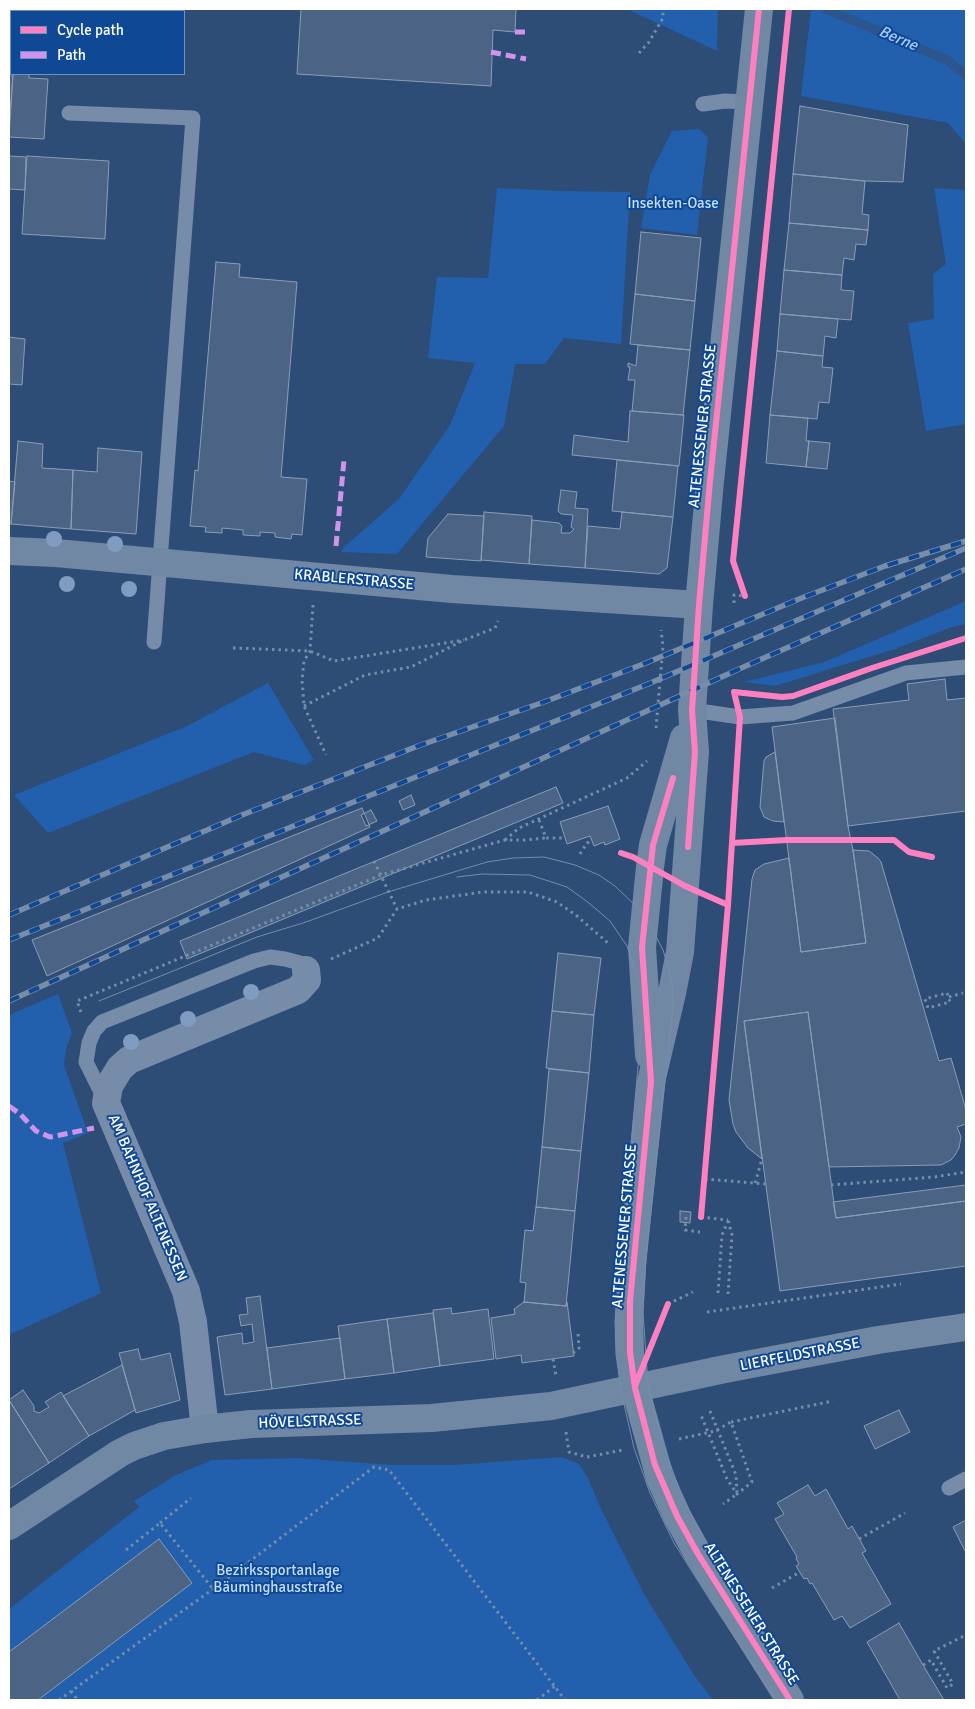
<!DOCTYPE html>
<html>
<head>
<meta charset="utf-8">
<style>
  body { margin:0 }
  #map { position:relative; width:975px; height:1709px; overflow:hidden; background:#2d4c76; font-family:Signika,sans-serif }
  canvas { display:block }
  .frame { position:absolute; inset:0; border:10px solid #fff; pointer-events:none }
  .legend { position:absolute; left:10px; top:10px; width:175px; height:65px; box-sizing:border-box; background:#0f4894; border:1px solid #6f91bf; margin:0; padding:6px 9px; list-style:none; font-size:15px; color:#fff }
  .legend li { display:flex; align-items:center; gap:10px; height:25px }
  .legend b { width:25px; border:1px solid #6f91bf }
</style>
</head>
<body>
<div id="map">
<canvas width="975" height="1709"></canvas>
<div class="frame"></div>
<ul class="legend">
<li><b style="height:6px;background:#ff80c0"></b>Cycle path</li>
<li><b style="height:6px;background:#d193ec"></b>Path</li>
</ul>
</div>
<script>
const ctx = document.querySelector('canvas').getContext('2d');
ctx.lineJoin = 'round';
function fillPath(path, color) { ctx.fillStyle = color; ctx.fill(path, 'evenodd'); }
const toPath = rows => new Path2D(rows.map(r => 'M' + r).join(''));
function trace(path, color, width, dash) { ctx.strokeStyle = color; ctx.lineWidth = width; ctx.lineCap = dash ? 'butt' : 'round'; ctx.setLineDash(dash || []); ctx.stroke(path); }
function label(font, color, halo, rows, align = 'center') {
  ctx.font = font + ' Signika,sans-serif'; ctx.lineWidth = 4; ctx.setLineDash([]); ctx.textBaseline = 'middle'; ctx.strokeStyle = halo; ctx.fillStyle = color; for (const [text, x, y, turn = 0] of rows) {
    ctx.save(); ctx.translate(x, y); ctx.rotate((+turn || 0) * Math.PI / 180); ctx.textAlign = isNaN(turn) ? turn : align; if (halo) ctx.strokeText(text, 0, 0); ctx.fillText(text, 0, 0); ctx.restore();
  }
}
fillPath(toPath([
  [627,9,718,9,717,51],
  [811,9,966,9,966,144,948,123,801,96],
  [699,129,708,137,697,235,641,228,650,175,672,131],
  [497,188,560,191,630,192,621,344,564,338,545,364,515,364,504,426,397,554,341,552,344,547,399,499,450,425,475,363,428,358,437,277,488,278],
  [934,188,966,190,966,424,926,431,908,323,934,319,933,274,946,264],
  [966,601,966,624,952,627,895,649,775,686,744,682,824,662],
  [268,683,314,760,304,765,254,752,48,833,14,795,187,726],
  [58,994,72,1033,66,1049,64,1065,88,1133,63,1143,101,1293,9,1335,9,1015],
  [562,1457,579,1464,588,1478,600,1507,644,1594,694,1675,713,1700,9,1700,9,1609,139,1507,134,1501,176,1475,212,1460,297,1458,393,1465,453,1465]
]), '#225fac');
trace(toPath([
  [826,9,947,60,966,75]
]), '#2c558d', 9);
const building = toPath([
  [301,9,516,9,515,32,493,30,491,86,297,74,301,9],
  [9,52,11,52,11,74,13,74,9,128,9,52],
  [13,74,29,74,29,78,48,79,44,139,9,137,13,74],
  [800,106,908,125,903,182,865,181,793,174,800,106],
  [9,156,26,157,25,190,9,189,9,156],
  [27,156,109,161,105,239,22,234,27,156],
  [793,174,865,181,862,214,869,215,868,230,789,223,793,174],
  [789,223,868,230,866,245,856,244,854,260,844,258,842,275,784,270,789,223],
  [641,232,701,238,695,301,635,294,641,232],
  [216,262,240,264,239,277,297,282,281,477,307,479,302,535,292,534,291,539,275,537,275,533,260,532,260,536,243,535,243,530,222,528,222,533,205,532,206,527,190,526,195,470,198,471,216,262],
  [784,270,842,275,841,290,854,291,851,320,780,314,784,270],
  [635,294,695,301,690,350,630,344,635,294],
  [780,314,838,319,836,338,825,336,823,356,777,351,780,314],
  [9,337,25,339,22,385,9,384,9,337],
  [638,345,690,350,683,415,632,411,635,380,628,380,630,367,628,367,628,363,636,366,638,345],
  [777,351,823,356,822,367,833,368,829,403,819,402,817,419,770,415,777,351],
  [630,411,684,415,679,466,572,455,574,435,628,442,630,411],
  [770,415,808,418,806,441,809,441,806,467,766,463,770,415],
  [18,441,43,444,42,468,73,470,71,529,11,524,18,441],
  [809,441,830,443,827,469,806,467,809,441],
  [98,448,142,452,136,534,71,529,73,470,97,472,98,448],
  [617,460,678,466,673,517,612,511,617,460],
  [9,481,15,482,11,524,9,524,9,481],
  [561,490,577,492,575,508,588,509,585,568,529,564,532,520,559,523,562,526,561,533,570,533,574,529,571,527,573,515,561,514,558,511,561,490],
  [484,512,532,516,529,564,481,560,484,512],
  [622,512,673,517,667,568,659,574,585,568,588,526,620,529,622,512],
  [448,514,484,516,481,561,426,557,428,538,448,514],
  [945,679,947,700,966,698,966,811,848,826,833,709,909,700,907,684,945,679],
  [835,718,848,826,853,850,866,943,801,952,772,727,835,718],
  [775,752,784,822,773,821,764,817,760,807,764,761,766,757,775,752],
  [556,787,563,803,187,959,180,941,556,787],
  [411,795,415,805,403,810,399,801,411,795],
  [608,806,620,839,605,845,604,842,594,846,590,836,567,844,560,822,608,806],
  [362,808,370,827,47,976,32,940,362,808],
  [371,810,377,821,366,826,361,815,371,810],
  [853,850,869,851,878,858,881,862,939,1061,951,1058,958,1082,966,1110,966,1124,957,1127,961,1137,959,1148,955,1155,951,1160,941,1165,829,1167,808,1012,744,1021,762,1159,748,1148,736,1132,733,1124,729,1100,752,879,755,870,764,864,789,858,801,952,866,943,853,850],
  [558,953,601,958,594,1015,552,1011,558,953],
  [552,1011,594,1015,589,1073,546,1068,552,1011],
  [808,1012,836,1218,966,1201,966,1266,780,1291,744,1021,808,1012],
  [549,1069,589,1073,581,1151,542,1147,549,1069],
  [542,1147,581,1151,575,1211,536,1207,542,1147],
  [966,1185,966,1201,836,1218,833,1202,966,1185],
  [536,1207,575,1211,566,1306,524,1302,526,1283,520,1282,525,1230,533,1231,536,1207],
  [680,1211,691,1212,690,1223,680,1222,680,1211],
  [260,1296,272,1389,225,1395,217,1337,242,1333,243,1344,254,1342,252,1324,241,1326,239,1315,248,1314,246,1298,260,1296],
  [524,1302,566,1306,567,1302,574,1356,522,1363,521,1355,496,1359,491,1318,515,1314,514,1309,524,1302],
  [451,1308,452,1314,488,1309,494,1359,440,1366,433,1310,451,1308],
  [433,1313,440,1366,394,1373,387,1319,433,1313],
  [387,1319,394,1373,345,1379,338,1326,387,1319],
  [340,1338,345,1379,272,1389,267,1348,340,1338],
  [138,1349,141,1360,170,1353,180,1400,136,1413,119,1353,138,1349],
  [122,1365,135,1410,89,1436,63,1396,122,1365],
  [23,1390,34,1406,34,1411,39,1413,49,1407,45,1402,61,1392,89,1436,49,1463,9,1400,23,1390],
  [9,1400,49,1463,9,1489,9,1400],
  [899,1410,910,1432,875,1449,864,1426,899,1410],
  [808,1485,815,1496,826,1489,848,1529,852,1526,866,1551,862,1553,891,1604,850,1628,842,1616,834,1620,812,1583,810,1584,807,1578,804,1579,796,1566,799,1564,796,1558,797,1557,775,1519,784,1514,777,1503,808,1485],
  [966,1520,966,1553,953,1527,966,1520],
  [159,1539,192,1583,38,1700,9,1700,9,1652,159,1539],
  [899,1623,923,1665,944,1700,900,1700,867,1642,899,1623]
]);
fillPath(building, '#4b6485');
trace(building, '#8a9db6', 1);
trace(toPath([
  [639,53,649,42,663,18,663,9],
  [734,603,734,595,745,596],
  [313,605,310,651,304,661,302,680,304,706,326,755],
  [233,648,310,651,334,661,464,640],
  [304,706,365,675,411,667,464,640,495,628,498,621],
  [656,728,663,646,661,630],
  [539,820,546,838,565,838],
  [505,840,519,828,627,778,647,761],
  [851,841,894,840,909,852,932,857],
  [732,843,787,840],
  [580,854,587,843,592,841],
  [374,861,397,909],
  [331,959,378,938,397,909,426,900,483,892,528,892,557,902,577,916,608,943],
  [947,993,950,1002,928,1008,925,999,947,993],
  [949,997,963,993],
  [81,1012,77,1001,381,875,505,840,525,840,546,838],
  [705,1179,766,1184],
  [755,1183,762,1159],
  [831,1185,934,1177,966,1172],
  [686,1217,685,1230,700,1232],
  [701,1217,728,1220],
  [718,1293,722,1235,728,1221],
  [728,1294,732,1235,728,1220],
  [668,1304,693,1292],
  [707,1312,901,1284],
  [573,1353,579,1348,578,1333],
  [553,1359,556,1376],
  [710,1411,736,1475,737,1494,723,1504],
  [731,1422,833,1401],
  [566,1432,569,1452,587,1457,623,1450],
  [679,1439,702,1434,715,1431,731,1422,752,1482,737,1494,727,1479,701,1415],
  [160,1523,191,1498],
  [859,1539,905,1513],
  [126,1550,160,1523,213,1589],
  [772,1588,800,1572],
  [923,1665,931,1660,947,1688,953,1684,934,1651,966,1635],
  [71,1691,77,1699,75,1700],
  [59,1700,213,1589,374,1467,389,1470,565,1700],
  [537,1700,555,1686]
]), '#768ca9', 3, [2.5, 4]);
trace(toPath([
  [703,104,725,101,749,102],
  [69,113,193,118,154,642],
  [692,710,740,717,793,713,906,673,966,667],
  [105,1100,86,1062,89,1043,94,1031,102,1022,254,961,270,957,285,959,300,963,306,970],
  [949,1488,966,1479]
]), '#768ca9', 15);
trace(toPath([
  [205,1429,193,1322,186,1291,106,1103,109,1086,120,1068,129,1060,298,990,307,980,306,970]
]), '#768ca9', 28);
trace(toPath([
  [759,9,710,481,699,605,692,710,695,752,680,952,672,993,651,1082,632,1265,629,1317,630,1352,635,1388,660,1478,677,1516,698,1554,790,1700],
  [9,551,56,553,452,589,699,605],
  [649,1055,642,947,650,867,653,845,684,738],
  [9,1526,120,1453,134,1446,164,1436,205,1429,251,1424,432,1418,551,1406,725,1369,878,1340,966,1327]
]), '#7188a5', 28);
trace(toPath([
  [457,877,482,874,530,875,567,887,589,903,610,921,627,946,640,985,642,1023,615,1321,616,1354,621,1391,634,1448,650,1493,674,1543,710,1600,776,1700],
  [99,1001,257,937,306,922,388,892,487,862,513,858,544,857,575,865,599,875,615,886,645,915,663,950,672,980,673,1008,646,1258,643,1312,648,1385,662,1442,679,1488,694,1521,799,1700]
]), '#788da9', 1);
const rail = toPath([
  [9,915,242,815,418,746,544,702,646,663,799,599,885,566,966,541],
  [9,940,648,684,966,548],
  [9,1001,748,665,966,569]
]);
trace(rail, '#788da9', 5.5);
trace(rail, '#0f4894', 4, [11]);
trace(toPath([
  [515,32,529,32],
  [491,52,526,59],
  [336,546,344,460],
  [9,1106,20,1114,36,1131,50,1137,94,1128]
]), '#d193ec', 5, [10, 5]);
trace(toPath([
  [745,596,733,561,789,9],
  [673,778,653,845,642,947,651,1082,630,1301,630,1352,635,1388,655,1465,677,1516,698,1554,790,1700],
  [732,843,787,840,894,840,909,852,932,857],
  [688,847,695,752,692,710,699,605,710,481,759,9],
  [621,853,633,857,685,886,728,905],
  [701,1217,728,905,740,717,734,692,782,697,793,696,872,668,966,638],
  [635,1386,668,1304]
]), '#ff80c0', 6);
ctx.fillStyle = '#809cc1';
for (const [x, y] of [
  [54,539],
  [115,544],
  [67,584],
  [129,589],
  [251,992],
  [188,1019],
  [131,1042]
]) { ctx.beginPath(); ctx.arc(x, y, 8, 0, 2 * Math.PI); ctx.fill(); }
label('15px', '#c4defe', '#0f4894', [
  ["Insekten-Oase",673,204],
  ["Bezirkssportanlage",278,1571],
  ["Bäuminghausstraße",278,1588]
]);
label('15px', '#fff', '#0f4894', [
  ["ALTENESSENER STRASSE",703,426,-84],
  ["KRABLERSTRASSE",354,580,5],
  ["AM BAHNHOF ALTENESSEN",147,1198,67],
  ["ALTENESSENER STRASSE",625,1226,-85],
  ["LIERFELDSTRASSE",800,1355,-11],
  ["HÖVELSTRASSE",310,1422,-2],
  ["ALTENESSENER STRASSE",751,1614,58]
]);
label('italic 16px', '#a8cdfb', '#0f4894', [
  ["Berne",898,39,23]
]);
</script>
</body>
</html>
